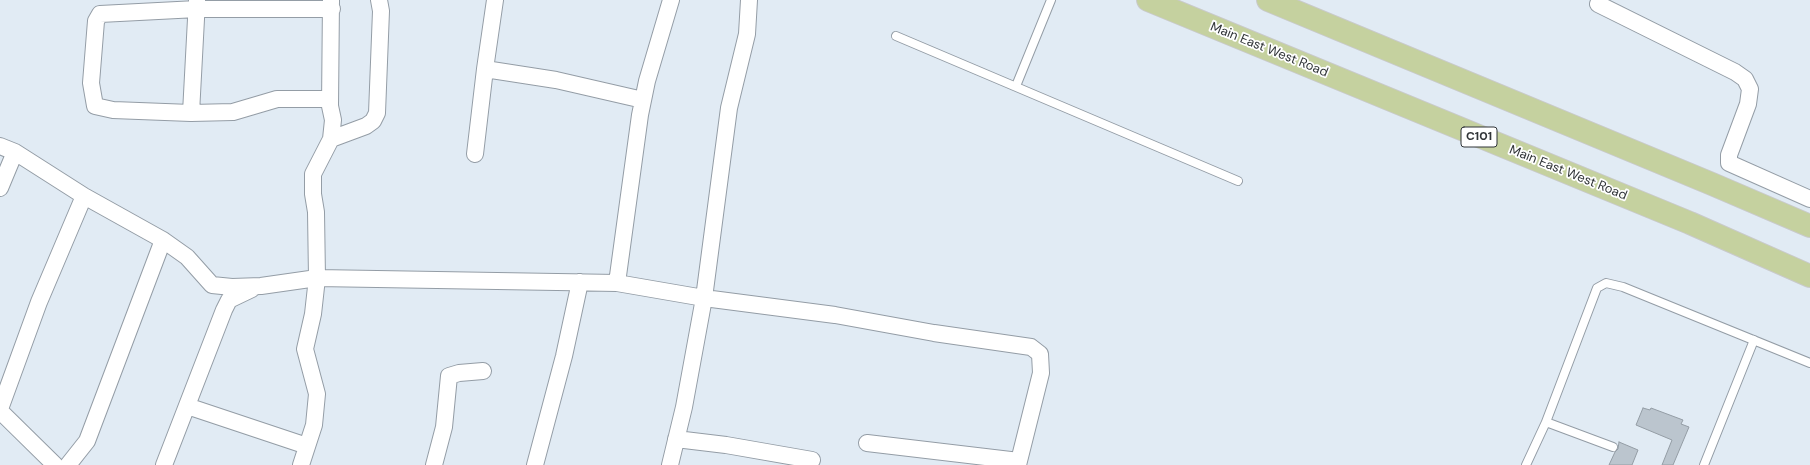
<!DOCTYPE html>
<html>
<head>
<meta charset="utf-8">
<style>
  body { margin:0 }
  canvas { display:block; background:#e1ebf4 }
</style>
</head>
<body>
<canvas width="1810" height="465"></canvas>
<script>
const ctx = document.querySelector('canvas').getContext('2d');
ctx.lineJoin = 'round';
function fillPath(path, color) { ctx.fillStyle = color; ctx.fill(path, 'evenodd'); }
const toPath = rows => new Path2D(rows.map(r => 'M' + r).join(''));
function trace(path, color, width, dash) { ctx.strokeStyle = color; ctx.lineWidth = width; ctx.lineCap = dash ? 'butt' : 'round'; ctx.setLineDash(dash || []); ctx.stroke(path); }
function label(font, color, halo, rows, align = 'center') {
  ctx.font = font + ' "DM Sans",sans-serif'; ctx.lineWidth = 3.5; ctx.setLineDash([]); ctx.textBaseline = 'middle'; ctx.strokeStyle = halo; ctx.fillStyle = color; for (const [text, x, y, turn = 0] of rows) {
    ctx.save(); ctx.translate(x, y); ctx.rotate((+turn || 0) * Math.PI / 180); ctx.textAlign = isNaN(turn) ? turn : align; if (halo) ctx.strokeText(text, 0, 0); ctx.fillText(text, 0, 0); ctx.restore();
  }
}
const building = toPath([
  [1643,408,1650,410,1651,408,1683,420,1681,424,1689,427,1673,465,1662,465,1672,440,1636,425,1643,408],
  [1619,442,1638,450,1632,465,1609,465,1615,452,1618,449,1619,442]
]);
fillPath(building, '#bbc5ce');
trace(building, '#949da5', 1);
const service = toPath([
  [896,36,1238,181],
  [1016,86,1051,0],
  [1546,422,1613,447],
  [1526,465,1546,422,1597,288,1606,283,1623,287,1810,363],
  [1704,465,1754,340]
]);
const minor = toPath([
  [1598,4,1735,72,1745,79,1750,89,1748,104,1729,155,1729,163,1810,199],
  [485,69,556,80,643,100],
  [330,99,277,99,233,112,191,113,113,110,95,106,91,83,96,21,100,14,197,9,332,9],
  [191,113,197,0],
  [331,139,366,126,373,121,377,113,381,11,379,0],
  [0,146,15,152,84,196,163,240,187,257,212,285,232,287,261,286,317,278,617,283,704,298,835,315,934,333,1031,347,1040,354,1041,373,1018,465],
  [475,154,485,69,495,0],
  [0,188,15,152],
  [617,283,640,115,647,81,671,0],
  [187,406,307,446],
  [0,409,39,302,84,196],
  [0,411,55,465],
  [676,439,726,445,812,460],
  [867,443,1019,461],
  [68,465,87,441,163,240],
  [164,465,224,310,229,300,252,289],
  [301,465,314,425,317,394,305,349,313,314,317,278,316,212,313,194,313,174,331,139,333,120,330,106,331,0],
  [434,465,444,427,449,376,459,373,483,371],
  [535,465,564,356,580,282],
  [670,465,684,407,704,298,729,108,747,34,749,0]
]);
const primary = toPath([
  [1148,0,1690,223,1810,276],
  [1268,0,1712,184,1810,226]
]);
trace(service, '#949da6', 10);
trace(minor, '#949da6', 18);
trace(primary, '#c9cacb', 24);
trace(service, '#fff', 8);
trace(minor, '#fff', 16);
trace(primary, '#c5d19f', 22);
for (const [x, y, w] of [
  [1479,137,36]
]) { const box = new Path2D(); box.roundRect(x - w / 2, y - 10, w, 20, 3); ctx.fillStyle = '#fff'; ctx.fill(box); trace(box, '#313538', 1); }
label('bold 12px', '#313538', null, [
  ["C101",1479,137]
]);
label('13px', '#313538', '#fff', [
  ["Main East West Road",1269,50,22],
  ["Main East West Road",1568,173,22]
]);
</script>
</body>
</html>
